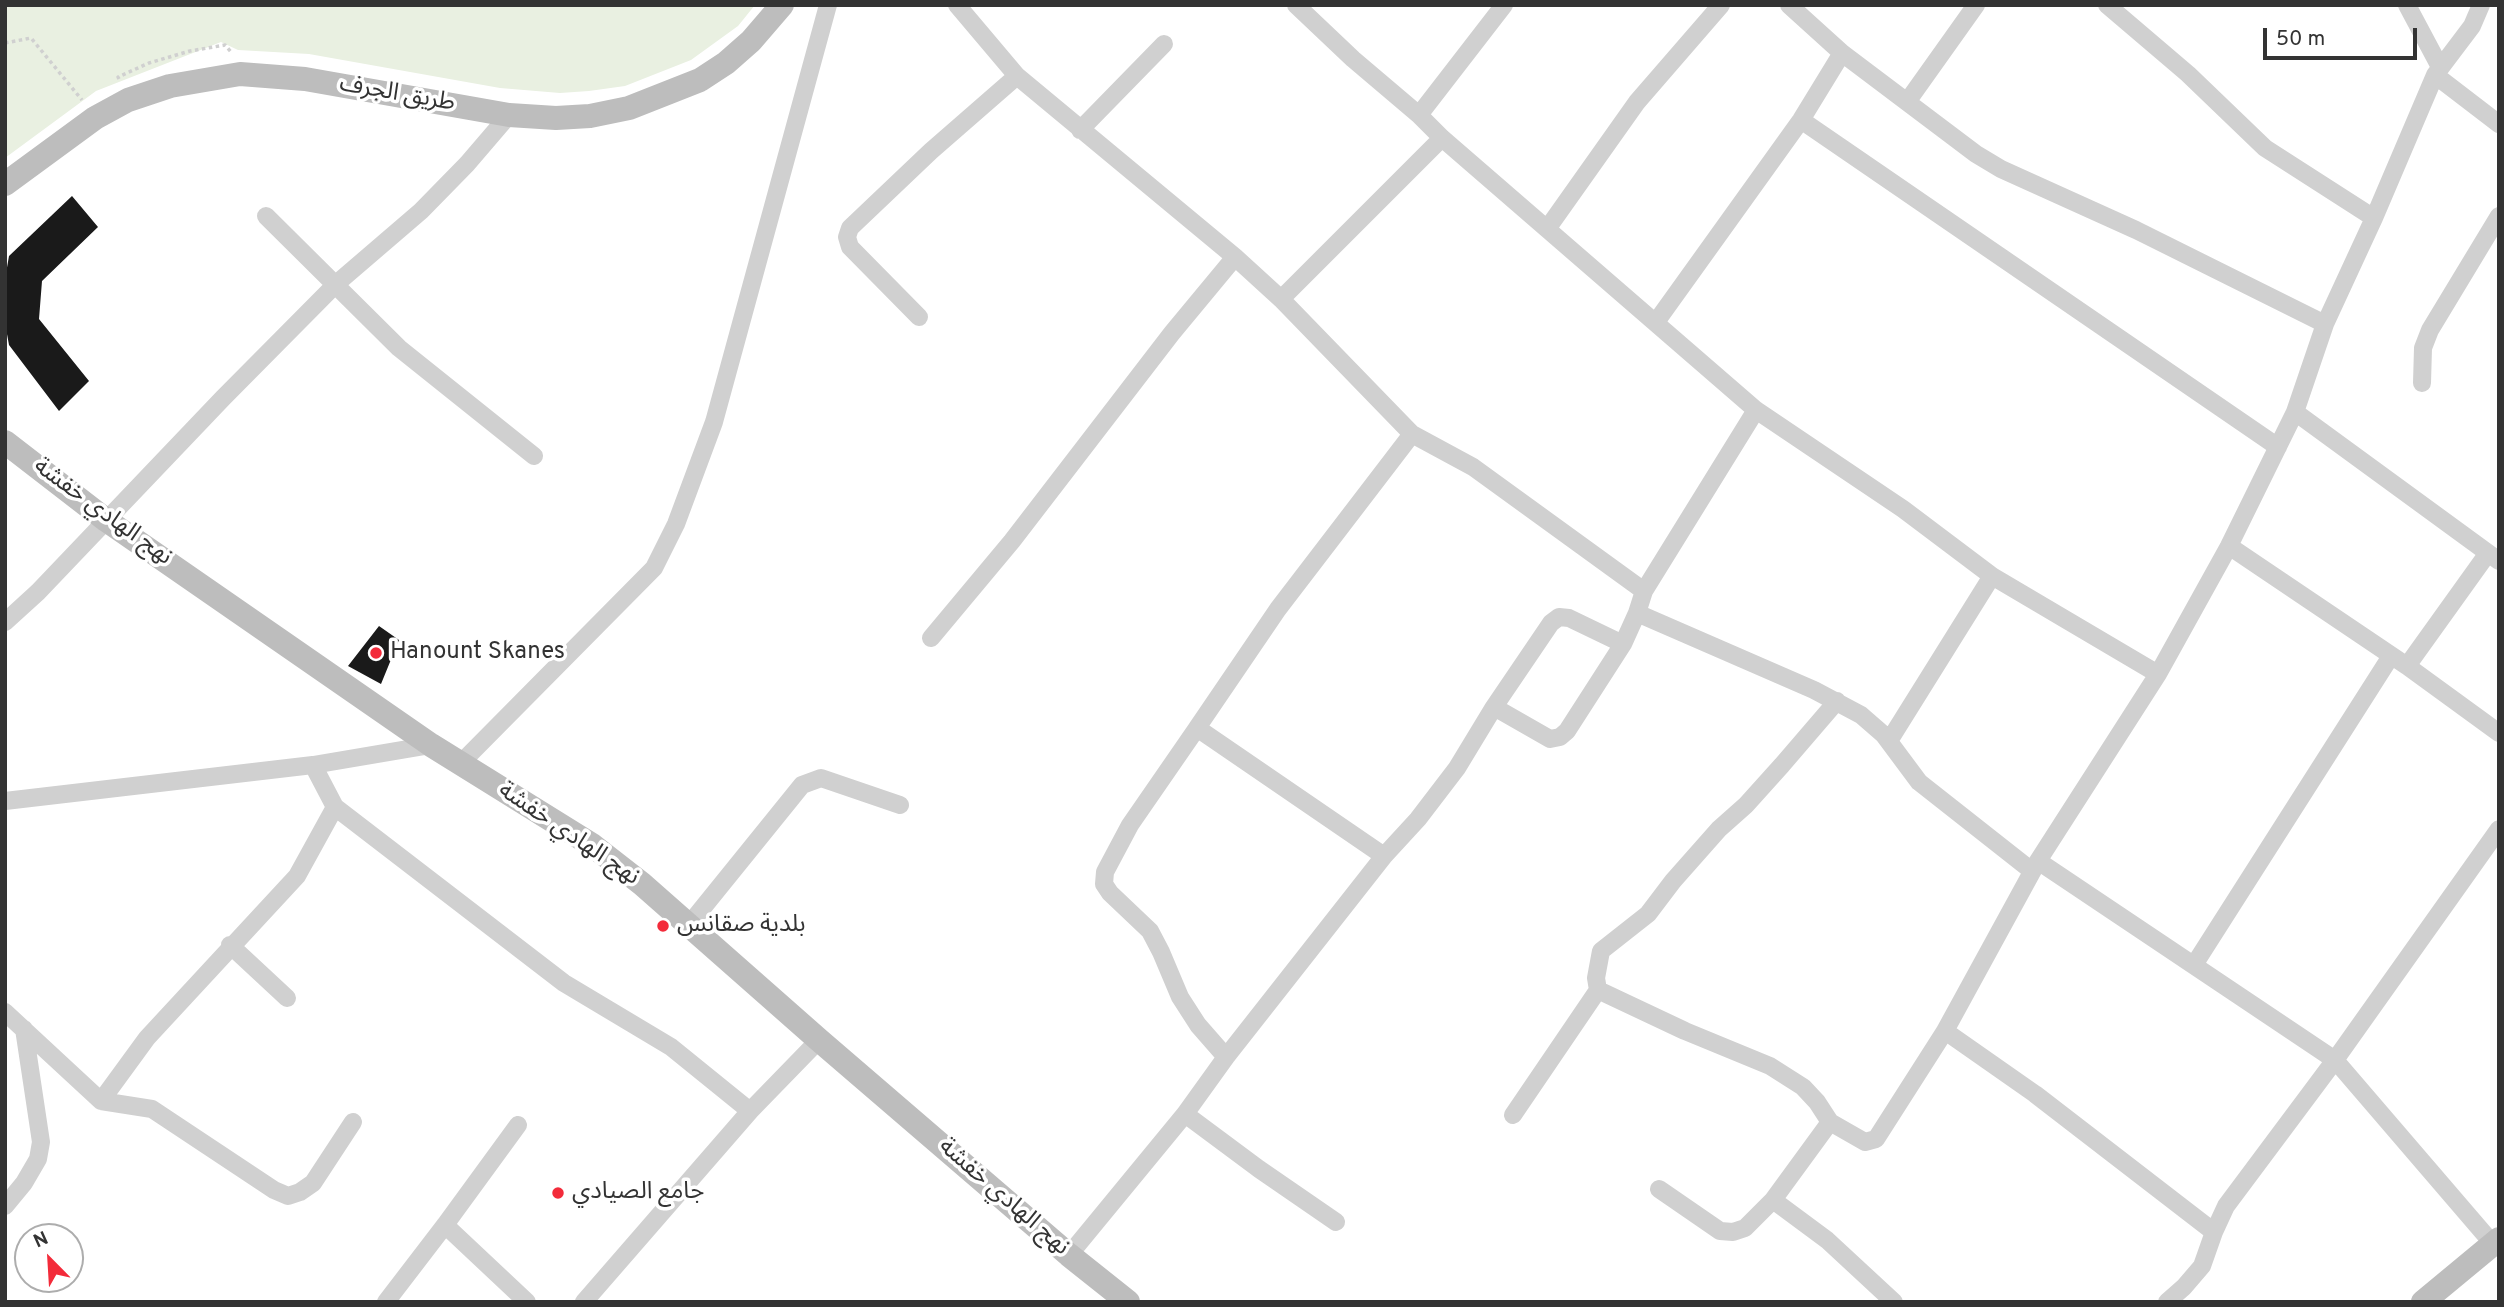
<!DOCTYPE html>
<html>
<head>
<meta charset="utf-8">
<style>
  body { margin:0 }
  #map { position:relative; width:2504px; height:1307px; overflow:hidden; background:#fff; font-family:Overpass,sans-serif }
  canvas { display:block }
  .frame { position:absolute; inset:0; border:7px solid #333; pointer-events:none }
  .north { position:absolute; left:14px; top:1223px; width:70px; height:70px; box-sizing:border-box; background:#fff; border:2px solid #adadad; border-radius:50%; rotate:336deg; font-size:19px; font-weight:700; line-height:28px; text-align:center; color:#333 }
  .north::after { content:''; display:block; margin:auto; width:24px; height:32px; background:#f32b3a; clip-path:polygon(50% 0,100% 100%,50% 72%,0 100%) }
  .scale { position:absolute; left:2263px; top:28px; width:154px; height:32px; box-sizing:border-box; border:4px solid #333; border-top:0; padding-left:9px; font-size:21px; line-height:24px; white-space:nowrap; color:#333; -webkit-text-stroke:5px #fff; paint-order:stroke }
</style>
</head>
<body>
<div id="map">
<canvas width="2504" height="1307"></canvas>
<div class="frame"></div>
<div class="north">N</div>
<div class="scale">50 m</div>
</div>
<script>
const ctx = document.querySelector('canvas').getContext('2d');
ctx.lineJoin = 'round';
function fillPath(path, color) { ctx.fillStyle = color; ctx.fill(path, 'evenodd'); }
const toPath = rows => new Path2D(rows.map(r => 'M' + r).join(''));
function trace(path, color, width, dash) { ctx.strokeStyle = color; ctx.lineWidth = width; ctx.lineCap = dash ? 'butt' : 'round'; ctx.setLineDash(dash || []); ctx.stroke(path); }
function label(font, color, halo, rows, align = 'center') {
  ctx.font = font + ' Overpass,"Noto Sans Arabic",sans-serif'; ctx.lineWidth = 7; ctx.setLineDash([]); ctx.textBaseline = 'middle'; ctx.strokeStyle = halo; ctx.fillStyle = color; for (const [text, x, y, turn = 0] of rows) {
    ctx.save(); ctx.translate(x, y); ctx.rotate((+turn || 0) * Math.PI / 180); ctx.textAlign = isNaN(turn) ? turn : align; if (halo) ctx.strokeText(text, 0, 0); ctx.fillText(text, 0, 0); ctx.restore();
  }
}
fillPath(toPath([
  [8,5,755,5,738,26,691,60,625,86,589,91,560,93,500,88,309,54,238,50,221,42,96,91,5,158,5,7]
]), '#e9f0e1');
fillPath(toPath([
  [72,196,98,227,42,281,39,319,89,381,59,411,9,345,5,323,5,279,9,256],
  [379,626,399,640,381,684,348,666]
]), '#1a1a1a');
trace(toPath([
  [5,43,31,38,82,100],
  [119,79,118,77,149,63,190,51,225,45,232,53]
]), '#d0d0d0', 3.5, [3.5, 3.5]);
trace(toPath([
  [957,5,1017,76,1235,257,1281,299,1412,434,1473,467,1644,591],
  [1296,5,1353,59,1419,115,1442,138,1756,410,1903,509,1992,576,2158,674],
  [1789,5,1842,53,1976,154,2001,169,2136,230,2325,324],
  [2107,5,2188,74,2265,148,2374,218],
  [2407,5,2440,67],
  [2435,75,2499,124],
  [1907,102,1976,5],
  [1419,115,1504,5],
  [1801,120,2278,447],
  [1080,130,1164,44],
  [266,216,399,348,534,456],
  [1547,229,1637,102,1721,5],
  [1281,299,1442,138],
  [919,317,850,247,847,237,850,228,931,151,1017,76],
  [1656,322,1801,120,1842,53],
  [2422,383,2423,348,2430,330,2499,216],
  [2295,412,2499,561],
  [2229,546,2407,666,2499,733],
  [1637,613,1814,690,1861,715,1884,735,1919,782,2032,871],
  [5,622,38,592,223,398,336,284,421,211,467,164,509,115],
  [931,638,1012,541,1172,333,1235,257],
  [2407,666,2488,553],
  [1494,707,1550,739,1560,737,1567,731,1623,644,1637,613,1644,591,1756,410],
  [1197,728,1130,825,1105,872,1104,884,1110,893,1150,931,1161,952,1180,997,1198,1025,1226,1057],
  [1889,741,1992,576],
  [460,764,654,568,676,524,714,422,828,5],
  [5,801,313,765,431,745],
  [335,807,564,983,671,1047,750,1111],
  [1384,856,1197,728,1278,609,1412,434],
  [2038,861,2335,1060,2493,1244],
  [688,926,802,785,821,778,900,805],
  [230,945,287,998],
  [2194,965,2391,656],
  [1598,990,1596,978,1601,951,1648,914,1673,881,1719,829,1746,805,1782,765,1837,701],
  [5,1012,101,1101,152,1109,274,1190,288,1196,300,1192,313,1183,353,1122],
  [1945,1031,2035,1094,2214,1232],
  [101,1101,147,1038,297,876,335,807,313,765],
  [1185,1114,1259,1169,1336,1222],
  [1513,1115,1598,990,1685,1031,1770,1066,1803,1087,1817,1102,1830,1122],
  [1659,1189,1720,1231,1733,1232,1745,1228,1773,1200,1830,1122,1865,1142,1876,1139,1945,1031,2038,861,2158,674,2229,546,2295,412,2325,324,2374,218,2435,75,2472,26,2481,5],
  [1773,1200,1827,1240,1894,1302],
  [5,1206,24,1183,38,1159,41,1142,24,1029],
  [445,1225,527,1302],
  [1069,1255,1185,1114,1226,1057,1384,856,1418,819,1457,768,1494,707,1551,623,1559,617,1569,618,1623,644],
  [386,1302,445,1225,518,1125],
  [584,1302,750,1111,819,1040],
  [2167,1302,2184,1287,2202,1266,2214,1232,2226,1206,2335,1060,2499,829]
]), '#d0d0d0', 18);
trace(toPath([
  [5,184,95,118,128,100,170,86,240,74,305,79,509,115,556,118,590,116,629,108,700,80,726,63,751,41,782,5],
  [5,442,106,520,431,745,592,845,642,884,819,1040,1069,1255,1128,1302],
  [2423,1302,2499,1239]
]), '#bdbdbd', 24);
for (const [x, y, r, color] of [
  [376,653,7,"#f32b3a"],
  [663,926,7,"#f32b3a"],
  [558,1193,7,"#f32b3a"]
]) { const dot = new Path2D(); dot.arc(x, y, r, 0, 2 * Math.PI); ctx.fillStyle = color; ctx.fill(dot); trace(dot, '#fff', 2.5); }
label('24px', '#333', '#fff', [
  ["طريق الجرف",397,95,10],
  ["نهج الهادي خفشة",102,513,36],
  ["نهج الهادي خفشة",568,835,34],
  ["نهج الهادي خفشة",1003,1198,41]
]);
label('24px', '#333', '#fff', [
  ["Hanount Skanes",390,653],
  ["بلدية صقانس",677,926],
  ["جامع الصيادي",572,1193]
], 'left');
</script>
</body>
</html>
